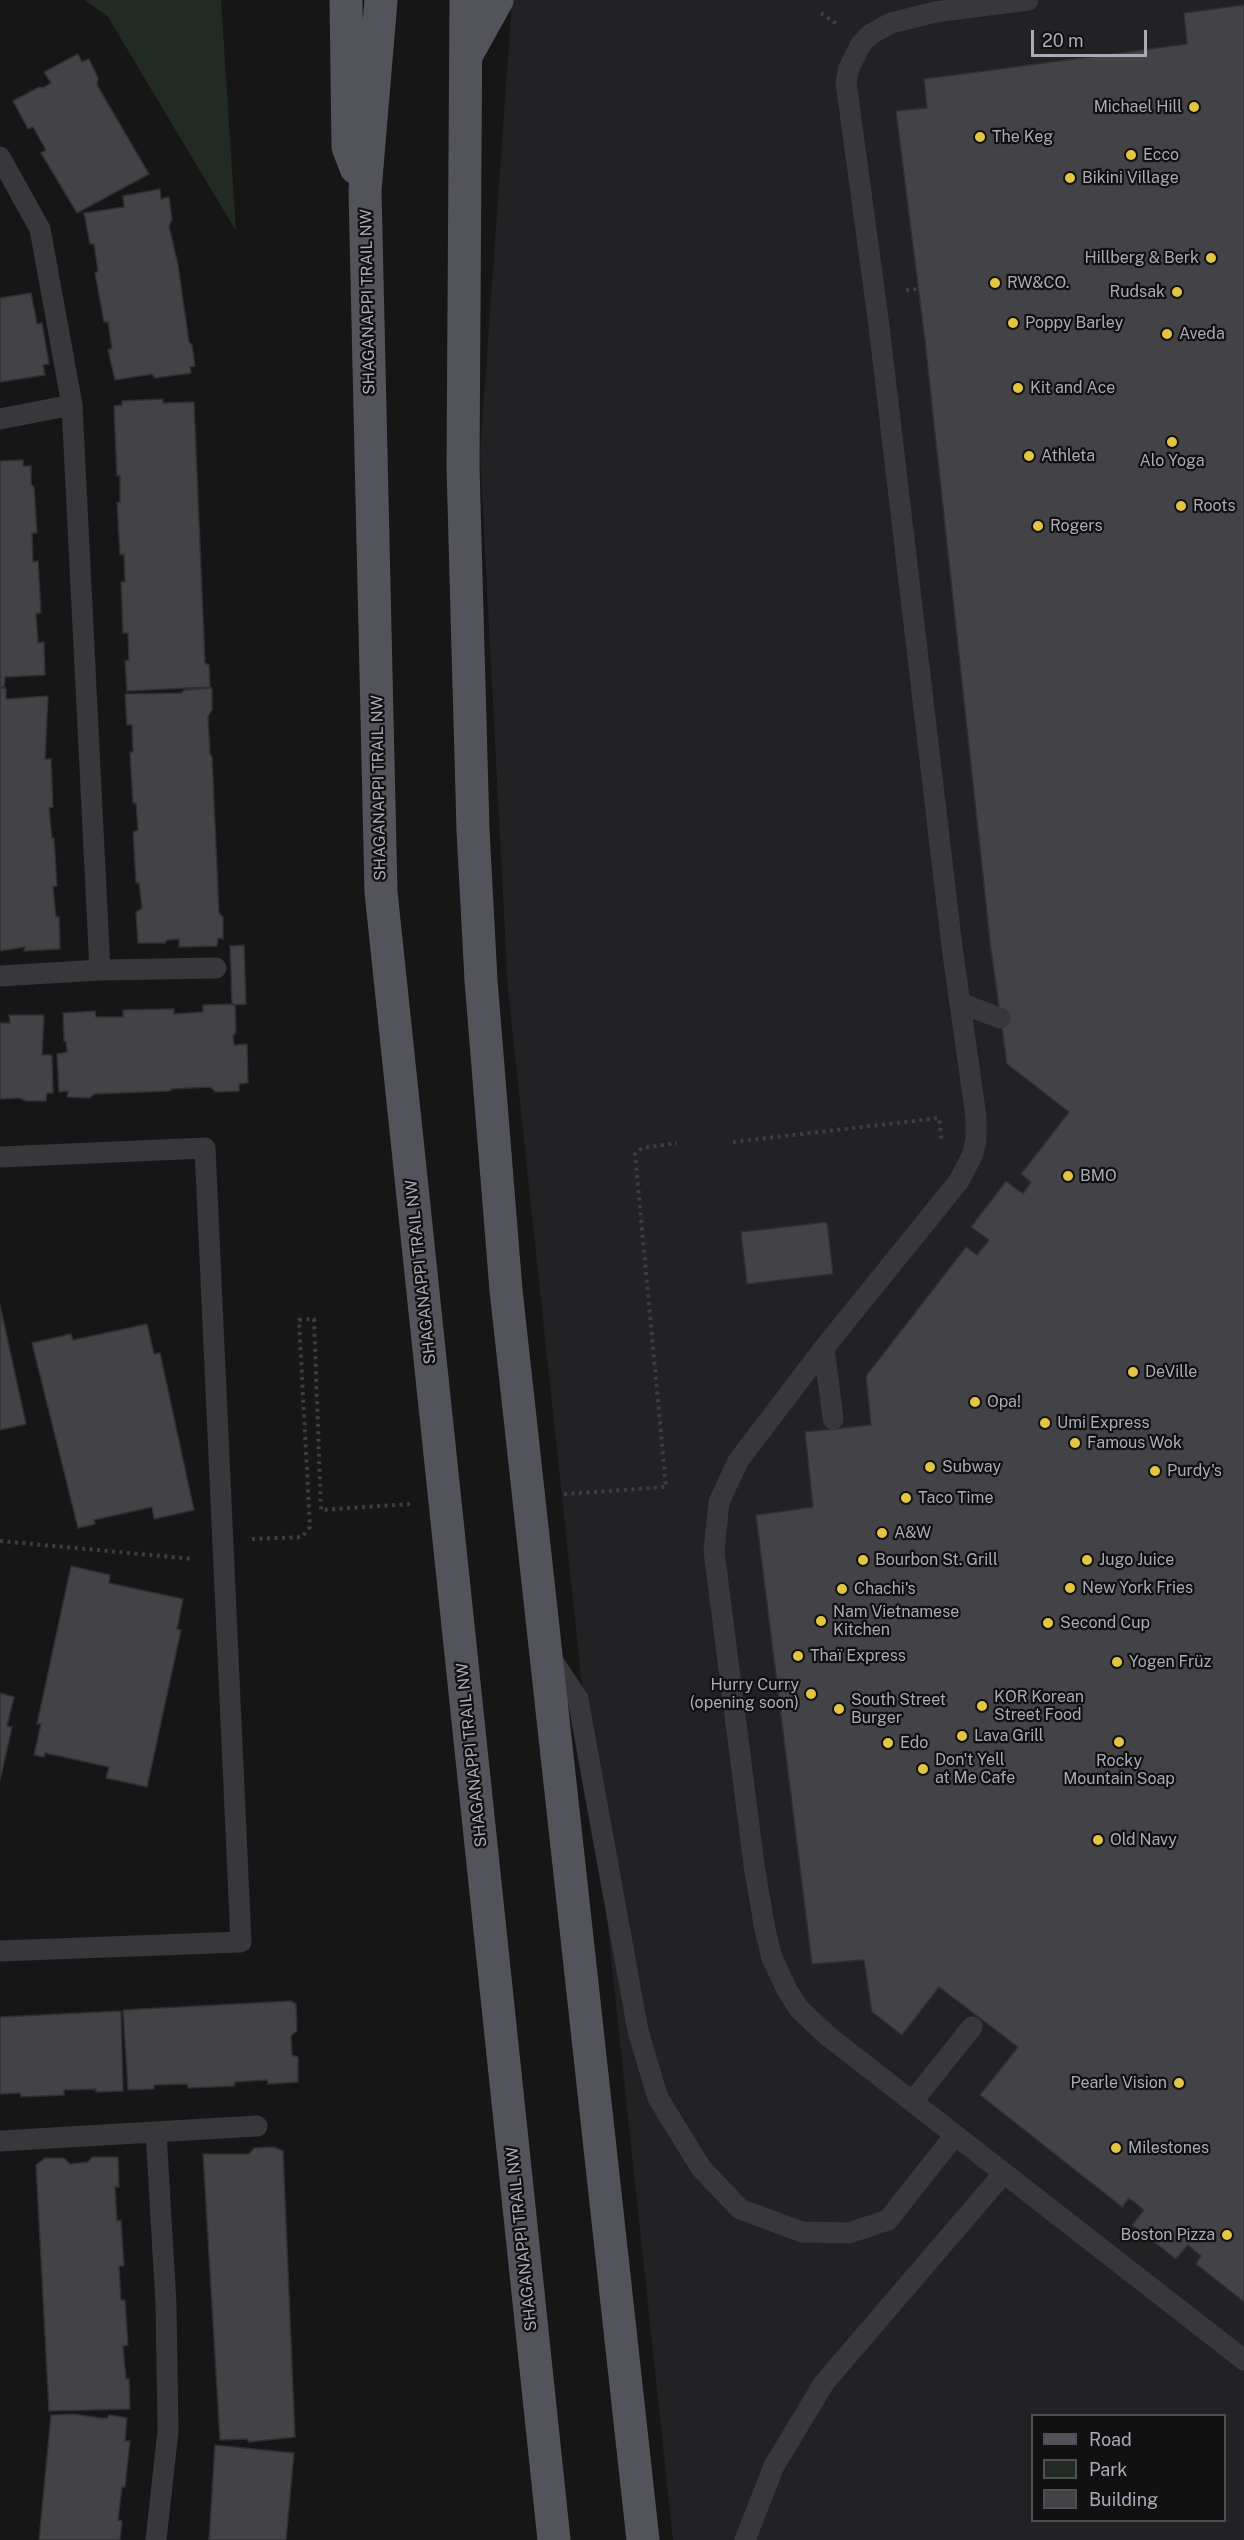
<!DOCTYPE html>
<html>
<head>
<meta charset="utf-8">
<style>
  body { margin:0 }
  #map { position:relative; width:1244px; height:2540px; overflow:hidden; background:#161617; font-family:"Public Sans",sans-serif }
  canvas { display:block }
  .legend { position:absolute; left:1031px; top:2414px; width:195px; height:108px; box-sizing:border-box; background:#111112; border:2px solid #4e4f54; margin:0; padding:8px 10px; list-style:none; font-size:18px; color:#a9abb6 }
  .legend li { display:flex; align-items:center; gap:12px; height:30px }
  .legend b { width:30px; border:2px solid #4e4f54 }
  .scale { position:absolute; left:1031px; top:30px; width:116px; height:27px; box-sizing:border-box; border:3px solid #a9abb6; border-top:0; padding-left:8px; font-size:18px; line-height:21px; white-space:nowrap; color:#a9abb6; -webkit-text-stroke:4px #111112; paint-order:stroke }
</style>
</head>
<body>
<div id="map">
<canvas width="1244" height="2540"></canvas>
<ul class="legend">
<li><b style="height:8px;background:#53545b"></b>Road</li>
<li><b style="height:16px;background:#222a24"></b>Park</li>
<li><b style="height:16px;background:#434347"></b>Building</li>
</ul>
<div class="scale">20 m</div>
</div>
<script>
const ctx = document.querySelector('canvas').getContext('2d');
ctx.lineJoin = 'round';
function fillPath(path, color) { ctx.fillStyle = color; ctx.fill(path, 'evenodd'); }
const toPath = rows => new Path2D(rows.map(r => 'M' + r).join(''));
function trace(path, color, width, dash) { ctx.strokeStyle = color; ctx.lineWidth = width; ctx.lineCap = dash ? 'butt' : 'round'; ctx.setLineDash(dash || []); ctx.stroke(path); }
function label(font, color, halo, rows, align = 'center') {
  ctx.font = font + ' "Public Sans",sans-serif'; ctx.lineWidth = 4.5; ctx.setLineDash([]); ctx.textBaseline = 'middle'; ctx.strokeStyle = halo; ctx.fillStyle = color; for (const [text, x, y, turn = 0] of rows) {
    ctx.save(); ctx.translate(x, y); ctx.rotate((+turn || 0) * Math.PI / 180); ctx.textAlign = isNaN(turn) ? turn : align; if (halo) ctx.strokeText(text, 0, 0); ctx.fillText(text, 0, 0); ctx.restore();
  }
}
fillPath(toPath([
  [512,0,1244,0,1244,2540,673,2540,508,990,480,455],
  [1032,2416,1224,2416,1224,2520,1032,2520]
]), '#222224');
fillPath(toPath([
  [85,0,221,0,236,231,108,17]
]), '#222a24');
const building = toPath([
  [1244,5,1244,2302,1196,2264,1201,2256,1188,2245,1176,2259,1132,2225,1144,2210,1129,2198,1122,2207,980,2095,1018,2047,939,1987,902,2035,872,2012,864,1960,812,1964,756,1515,813,1507,805,1432,871,1425,866,1376,966,1247,977,1255,989,1240,971,1227,1006,1181,1023,1194,1031,1182,1021,1174,1069,1112,1007,1064,991,950,925,341,896,111,927,108,924,79,1187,44,1184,13,1244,5],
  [78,54,82,62,89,59,98,78,97,85,149,174,77,213,41,153,46,150,33,127,28,129,13,101,39,87,43,88,51,83,44,72,78,54],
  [160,189,161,199,169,197,172,219,169,226,178,265,189,342,192,345,195,366,190,367,191,373,155,378,152,374,115,380,108,350,112,348,108,322,104,322,95,273,98,271,94,244,90,244,84,213,124,207,123,196,160,189],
  [31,293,37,324,42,323,49,364,43,365,45,375,0,382,0,298,31,293],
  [163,399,163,403,194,402,205,663,209,665,210,687,127,691,125,661,129,660,128,633,123,633,121,582,125,582,124,554,120,555,117,503,120,502,120,475,117,476,114,406,122,405,122,401,163,399],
  [23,460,23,466,31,466,31,484,34,487,37,533,32,533,33,562,38,561,41,613,36,614,38,643,44,642,45,675,5,677,4,687,0,687,0,461,23,460],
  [0,688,6,688,6,699,48,696,45,759,51,759,53,807,49,808,52,838,54,838,57,886,53,887,56,917,59,917,60,949,24,951,25,947,0,951,0,688],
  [212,688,212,710,208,716,210,754,212,757,219,913,223,917,223,939,218,938,217,946,179,947,179,939,167,940,165,943,138,943,136,912,142,908,139,883,136,883,133,832,138,830,136,803,133,803,130,752,133,752,132,725,127,725,125,694,181,693,184,690,212,688],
  [244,945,246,1004,232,1005,230,946,244,945],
  [235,1004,236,1032,233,1036,234,1045,247,1044,248,1083,239,1084,239,1091,216,1092,210,1087,172,1089,170,1091,94,1094,90,1098,67,1097,68,1091,59,1092,57,1054,67,1052,66,1042,64,1041,63,1013,95,1011,96,1017,123,1017,123,1010,174,1009,174,1014,203,1012,203,1005,235,1004],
  [9,1015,44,1015,42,1055,52,1055,53,1093,47,1093,46,1101,26,1101,19,1098,0,1099,0,1023,10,1023,9,1015],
  [827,1222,833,1274,747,1284,741,1232,827,1222],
  [0,1305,26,1424,0,1430,0,1305],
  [147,1324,154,1354,160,1353,194,1510,154,1519,152,1507,94,1520,95,1524,78,1528,32,1343,71,1334,73,1340,147,1324],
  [71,1566,110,1575,109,1583,183,1599,177,1629,181,1630,147,1787,106,1778,109,1767,45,1753,44,1757,34,1755,41,1724,37,1724,71,1566],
  [0,1693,14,1697,7,1726,12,1727,0,1780,0,1693],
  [291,2001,296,2004,297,2031,291,2036,292,2055,298,2057,298,2082,268,2084,267,2080,235,2082,234,2086,188,2088,187,2084,154,2085,154,2089,128,2090,123,2010,291,2001],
  [121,2011,123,2091,96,2092,96,2089,64,2090,64,2095,21,2097,20,2093,0,2094,0,2017,121,2011],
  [274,2147,283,2151,295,2437,249,2442,247,2439,220,2440,203,2154,249,2154,254,2148,274,2147],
  [92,2157,118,2157,119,2187,115,2187,117,2221,121,2220,124,2266,119,2266,121,2300,125,2300,128,2345,123,2346,126,2379,129,2379,130,2409,49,2411,36,2165,45,2158,64,2158,70,2164,88,2162,92,2157],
  [74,2414,100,2418,107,2418,109,2415,127,2418,125,2441,130,2441,125,2487,122,2487,118,2520,122,2521,120,2540,39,2540,51,2415,74,2414],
  [215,2445,294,2453,286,2540,209,2540,215,2445]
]);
fillPath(building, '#434347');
trace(building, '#303033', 1.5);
trace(toPath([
  [821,13,838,25],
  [906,290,918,289],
  [733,1142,939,1118,942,1143],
  [564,1494,666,1487,635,1154,642,1148,677,1143],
  [252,1539,302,1537,310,1527,299,1320,314,1319,321,1510,410,1504],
  [0,1541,194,1559]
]), '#3d3e43', 4, [3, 4.5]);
trace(toPath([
  [1028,0,935,12,891,23,871,34,861,44,849,68,846,82,879,326,952,947,976,1117,976,1141,972,1156,959,1181,824,1348,738,1461,719,1502,714,1551,754,1865,765,1930,772,1958,787,1990,799,2009,828,2036,1244,2360],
  [0,157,40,229,72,405,100,970],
  [0,419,72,405],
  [0,976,100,970,216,968],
  [960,1003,1000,1018],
  [0,1157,205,1148,241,1942,0,1951],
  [824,1348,833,1419],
  [551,1658,578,1699,638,2031,658,2098,701,2168,740,2209,802,2232,849,2233,888,2220,955,2135],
  [913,2101,972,2027],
  [156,2132,166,2304,168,2431,156,2540],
  [0,2141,257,2126],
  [745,2540,774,2466,824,2383,1004,2173]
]), '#37373c', 21);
trace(toPath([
  [346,0,348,147,356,168],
  [381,0,365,190,381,892,554,2540],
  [466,0,463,467,473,830,481,980,506,1290,643,2540],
  [467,54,497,0]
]), '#53545b', 33);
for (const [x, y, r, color] of [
  [1194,107,6,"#e2c543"],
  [980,137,6,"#e2c543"],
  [1131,155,6,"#e2c543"],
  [1070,178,6,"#e2c543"],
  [1211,258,6,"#e2c543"],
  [995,283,6,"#e2c543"],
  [1177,292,6,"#e2c543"],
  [1013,323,6,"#e2c543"],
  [1167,334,6,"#e2c543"],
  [1018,388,6,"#e2c543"],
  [1172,442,6,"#e2c543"],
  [1029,456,6,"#e2c543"],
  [1181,506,6,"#e2c543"],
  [1038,526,6,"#e2c543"],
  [1068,1176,6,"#e2c543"],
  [1133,1372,6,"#e2c543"],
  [975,1402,6,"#e2c543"],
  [1045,1423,6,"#e2c543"],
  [1075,1443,6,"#e2c543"],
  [930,1467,6,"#e2c543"],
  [1155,1471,6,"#e2c543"],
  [906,1498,6,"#e2c543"],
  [882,1533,6,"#e2c543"],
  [863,1560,6,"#e2c543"],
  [1087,1560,6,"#e2c543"],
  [1070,1588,6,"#e2c543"],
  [842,1589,6,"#e2c543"],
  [821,1621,6,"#e2c543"],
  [1048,1623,6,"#e2c543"],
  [798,1656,6,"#e2c543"],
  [1117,1662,6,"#e2c543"],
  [811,1694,6,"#e2c543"],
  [982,1706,6,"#e2c543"],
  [839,1709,6,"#e2c543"],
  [962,1736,6,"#e2c543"],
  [1119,1742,6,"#e2c543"],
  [888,1743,6,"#e2c543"],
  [923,1769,6,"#e2c543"],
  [1098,1840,6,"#e2c543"],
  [1179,2083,6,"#e2c543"],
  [1116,2148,6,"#e2c543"],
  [1227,2235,6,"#e2c543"]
]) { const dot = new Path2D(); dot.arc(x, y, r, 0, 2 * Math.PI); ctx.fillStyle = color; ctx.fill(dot); trace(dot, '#111112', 2); }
label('16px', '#a9abb6', '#111112', [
  ["Michael Hill",1182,107,"right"],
  ["The Keg",992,137],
  ["Ecco",1143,155],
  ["Bikini Village",1082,178],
  ["Hillberg & Berk",1199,258,"right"],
  ["RW&CO.",1007,283],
  ["Rudsak",1165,292,"right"],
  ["Poppy Barley",1025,323],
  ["Aveda",1179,334],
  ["Kit and Ace",1030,388],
  ["Athleta",1041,456],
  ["Alo Yoga",1172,461,"center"],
  ["Roots",1193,506],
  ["Rogers",1050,526],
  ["BMO",1080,1176],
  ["DeVille",1145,1372],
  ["Opa!",987,1402],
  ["Umi Express",1057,1423],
  ["Famous Wok",1087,1443],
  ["Subway",942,1467],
  ["Purdy's",1167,1471],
  ["Taco Time",918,1498],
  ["A&W",894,1533],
  ["Bourbon St. Grill",875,1560],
  ["Jugo Juice",1099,1560],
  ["New York Fries",1082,1588],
  ["Chachi's",854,1589],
  ["Nam Vietnamese",833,1612],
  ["Kitchen",833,1630],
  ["Second Cup",1060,1623],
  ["Thaï Express",810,1656],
  ["Yogen Früz",1129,1662],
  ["Hurry Curry",799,1685,"right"],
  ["(opening soon)",799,1703,"right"],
  ["KOR Korean",994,1697],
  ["Street Food",994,1715],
  ["South Street",851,1700],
  ["Burger",851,1718],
  ["Lava Grill",974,1736],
  ["Edo",900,1743],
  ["Don't Yell",935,1760],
  ["at Me Cafe",935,1778],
  ["Rocky",1119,1761,"center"],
  ["Mountain Soap",1119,1779,"center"],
  ["Old Navy",1110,1840],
  ["Pearle Vision",1167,2083,"right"],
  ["Milestones",1128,2148],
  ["Boston Pizza",1215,2235,"right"]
], 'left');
label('16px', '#a9abb6', '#111112', [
  ["SHAGANAPPI TRAIL NW",368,302,-91],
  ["SHAGANAPPI TRAIL NW",379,788,-91],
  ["SHAGANAPPI TRAIL NW",421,1272,-96],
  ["SHAGANAPPI TRAIL NW",472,1755,-96],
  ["SHAGANAPPI TRAIL NW",522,2239,-96]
]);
</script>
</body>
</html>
